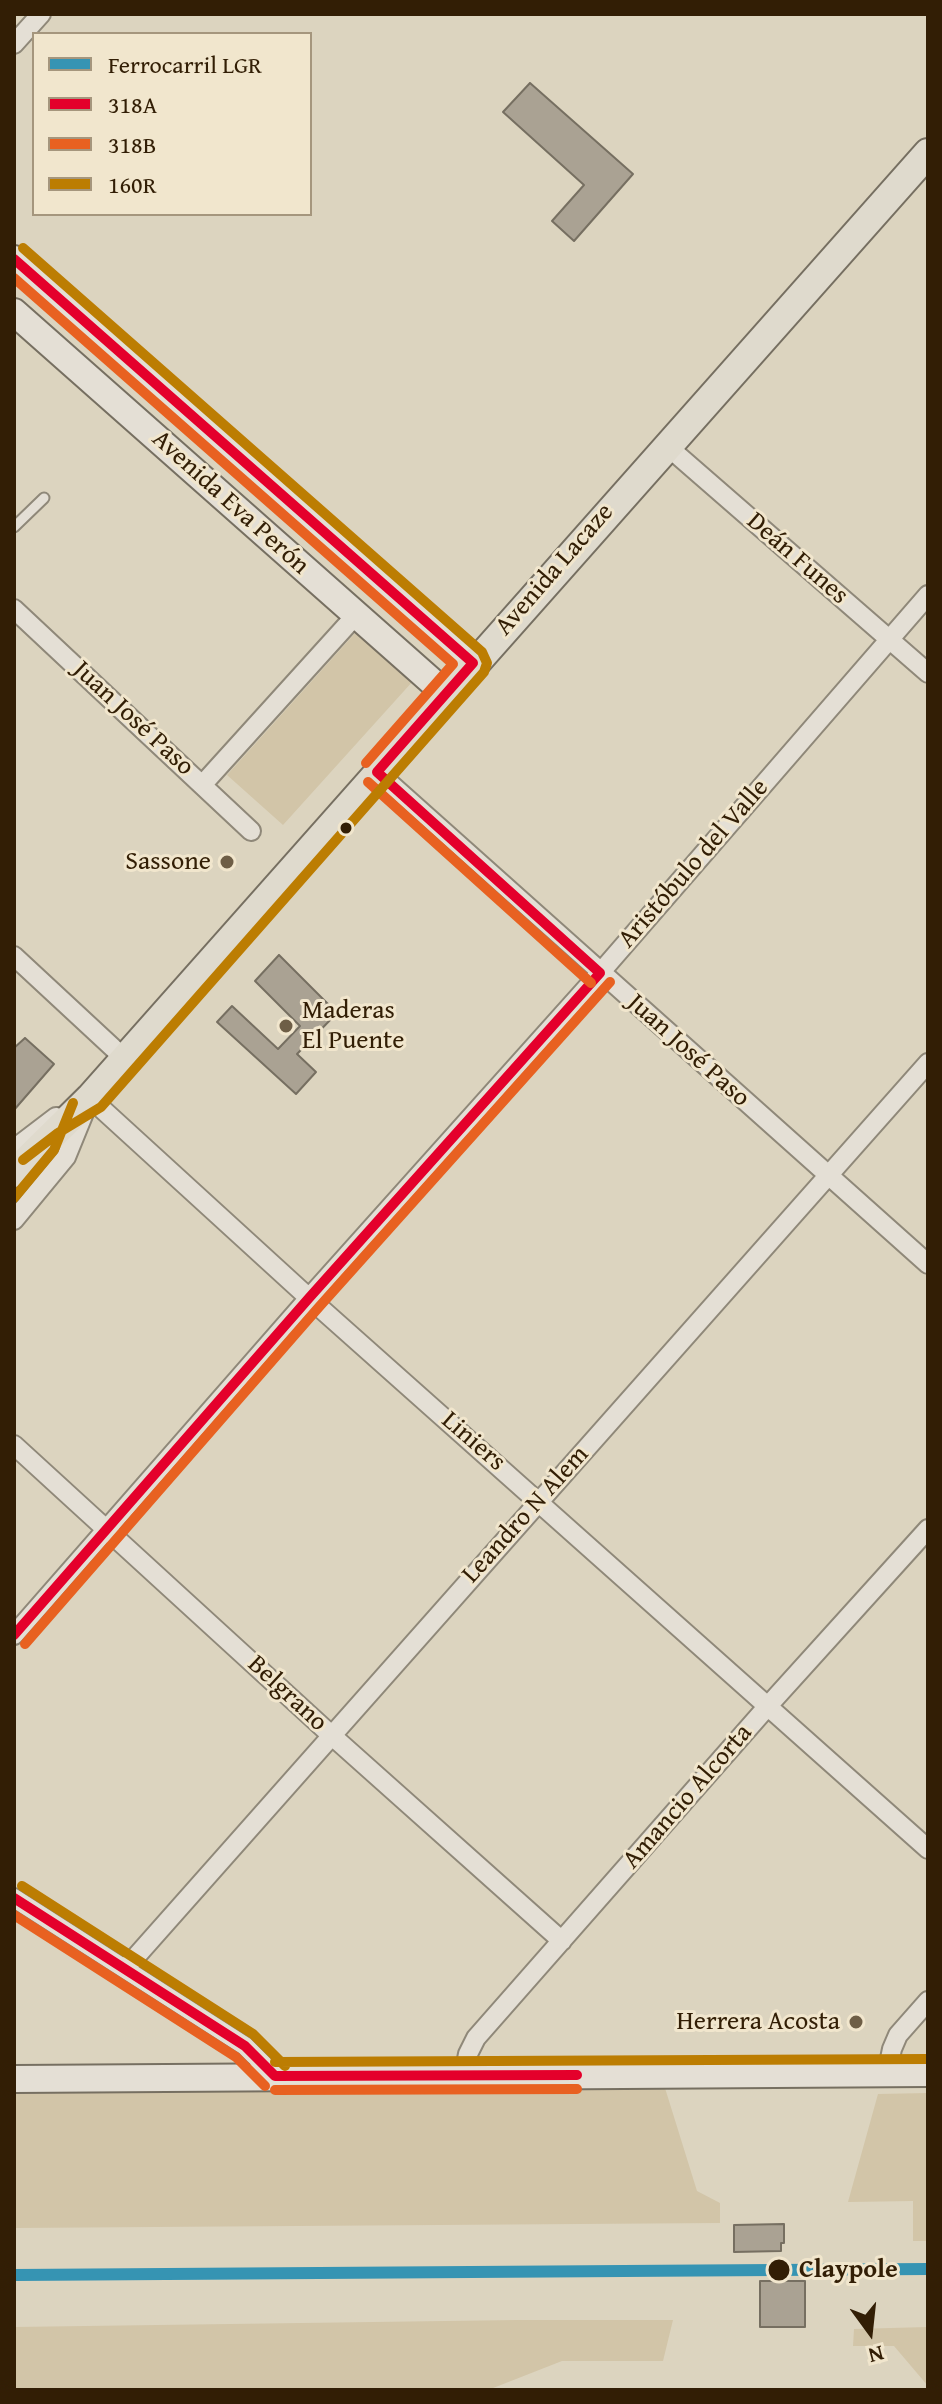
<!DOCTYPE html>
<html>
<head>
<meta charset="utf-8">
<style>
  body { margin:0 }
  #map { position:relative; width:942px; height:2404px; overflow:hidden; background:#dcd4bf; font-family:"Gentium Book Plus",serif }
  canvas { display:block }
  .frame { position:absolute; inset:0; border:16px solid #321e05; pointer-events:none }
  .legend { position:absolute; left:32px; top:32px; width:280px; height:184px; box-sizing:border-box; background:#f1e6cd; border:2px solid #a5967d; margin:0; padding:10px 14px; list-style:none; font-size:24px; color:#321e05 }
  .legend li { display:flex; align-items:center; gap:16px; height:40px }
  .legend b { width:40px; border:2px solid #a5967d }
  .north { position:absolute; left:830px; top:2292px; width:80px; height:80px; -webkit-text-stroke:6px #f1e6cd; paint-order:stroke; rotate:165deg; font-size:22px; font-weight:700; line-height:32px; text-align:center; color:#321e05 }
  .north::after { content:''; display:block; margin:auto; width:28px; height:36px; background:#321e05; clip-path:polygon(50% 0,100% 100%,50% 72%,0 100%) }
</style>
</head>
<body>
<div id="map">
<canvas width="942" height="2404"></canvas>
<div class="frame"></div>
<ul class="legend">
<li><b style="height:10px;background:#3694b3"></b>Ferrocarril LGR</li>
<li><b style="height:10px;background:#e4002b"></b>318A</li>
<li><b style="height:10px;background:#e86121"></b>318B</li>
<li><b style="height:10px;background:#bc7d02"></b>160R</li>
</ul>
<div class="north">N</div>
</div>
<script>
const ctx = document.querySelector('canvas').getContext('2d');
ctx.lineJoin = 'round';
function fillPath(path, color) { ctx.fillStyle = color; ctx.fill(path, 'evenodd'); }
const toPath = rows => new Path2D(rows.map(r => 'M' + r).join(''));
function trace(path, color, width, dash) { ctx.strokeStyle = color; ctx.lineWidth = width; ctx.lineCap = dash ? 'butt' : 'round'; ctx.setLineDash(dash || []); ctx.stroke(path); }
function label(font, color, halo, rows, align = 'center') {
  ctx.font = font + ' "Gentium Book Plus",serif'; ctx.lineWidth = 6; ctx.setLineDash([]); ctx.textBaseline = 'middle'; ctx.strokeStyle = halo; ctx.fillStyle = color; for (const [text, x, y, turn = 0] of rows) {
    ctx.save(); ctx.translate(x, y); ctx.rotate((+turn || 0) * Math.PI / 180); ctx.textAlign = isNaN(turn) ? turn : align; if (halo) ctx.strokeText(text, 0, 0); ctx.fillText(text, 0, 0); ctx.restore();
  }
}
fillPath(toPath([
  [357,631,413,681,283,825,227,775],
  [665,2088,697,2191,720,2203,720,2223,14,2228,14,2090],
  [928,2093,928,2241,913,2241,913,2201,848,2202,878,2094],
  [517,2320,673,2320,663,2361,562,2361,488,2390,14,2390,14,2327],
  [928,2327,928,2386,894,2346,853,2346,854,2329]
]), '#d2c5a8');
const building = toPath([
  [530,83,633,174,574,241,552,221,584,185,503,112,530,83],
  [279,955,337,1013,297,1054,316,1072,296,1094,217,1022,232,1006,278,1049,300,1026,255,981,279,955],
  [25,1038,54,1064,14,1110,14,1048,25,1038],
  [784,2224,784,2243,781,2243,781,2251,734,2252,734,2225,784,2224],
  [760,2281,805,2281,805,2327,760,2327,760,2281]
]);
fillPath(building, '#aaa293');
trace(building, '#766f61', 2);
const lane = toPath([
  [14,527,44,498]
]);
const street = toPath([
  [14,44,41,14],
  [666,445,928,673],
  [14,609,251,831],
  [377,772,928,1264],
  [203,784,356,615],
  [14,956,125,1059],
  [90,1098,309,1298,928,1849],
  [14,1149,56,1117],
  [14,1220,66,1157,86,1108],
  [14,1445,330,1734,562,1941],
  [14,1635,309,1298,600,973,928,595],
  [14,1898,245,2046,275,2076],
  [125,1969,928,1063],
  [887,2073,892,2049,898,2035,928,2001],
  [464,2074,468,2054,476,2038,767,1707,928,1529]
]);
const secondary = toPath([
  [14,259,473,663],
  [14,312,446,694],
  [14,2079,928,2073]
]);
const primary = toPath([
  [14,1173,90,1098,928,153]
]);
trace(lane, '#8f8879', 13);
trace(street, '#8f8879', 22);
trace(secondary, '#766f61', 30);
trace(primary, '#766f61', 32);
trace(lane, '#e4dfd5', 9);
trace(street, '#e4dfd5', 18);
trace(secondary, '#e4dfd5', 26);
trace(primary, '#dfdacd', 28);
trace(toPath([
  [14,259,473,663,377,772],
  [377,772,600,973],
  [14,1635,309,1298,600,973],
  [14,1898,245,2046,275,2076],
  [275,2076,577,2075]
]), '#e4002b', 10);
trace(toPath([
  [14,278,453,664,366,763],
  [368,782,591,983],
  [25,1644,319,1307,610,982],
  [14,1915,236,2057,265,2086],
  [275,2090,577,2089]
]), '#e86121', 10);
trace(toPath([
  [23,1160,58,1133,101,1107,484,672,487,663,482,652,23,248],
  [14,1198,54,1150,73,1103],
  [22,1886,253,2034,285,2066],
  [275,2062,928,2059]
]), '#bc7d02', 10);
trace(toPath([
  [14,2275,928,2269]
]), '#3694b3', 12);
for (const [x, y, r, color] of [
  [346,828,7,"#321e05"],
  [227,862,8,"#6e5e46"],
  [286,1026,8,"#6e5e46"],
  [856,2022,8,"#6e5e46"],
  [779,2270,12,"#321e05"]
]) { const dot = new Path2D(); dot.arc(x, y, r, 0, 2 * Math.PI); ctx.fillStyle = color; ctx.fill(dot); trace(dot, '#f1e6cd', 3); }
label('26px', '#321e05', '#f1e6cd', [
  ["Avenida Eva Perón",230,503,42],
  ["Deán Funes",797,559,41],
  ["Avenida Lacaze",555,570,-49],
  ["Juan José Paso",133,719,43],
  ["Aristóbulo del Valle",694,864,-49],
  ["Juan José Paso",688,1051,42],
  ["Liniers",473,1442,41],
  ["Leandro N Alem",526,1515,-48],
  ["Belgrano",287,1694,43],
  ["Amancio Alcorta",688,1797,-49]
]);
label('26px', '#321e05', '#f1e6cd', [
  ["Sassone",211,862],
  ["Maderas",302,1011,"left"],
  ["El Puente",302,1041,"left"],
  ["Herrera Acosta",840,2022]
], 'right');
label('bold 26px', '#321e05', '#f1e6cd', [
  ["Claypole",799,2270]
], 'left');
</script>
</body>
</html>
